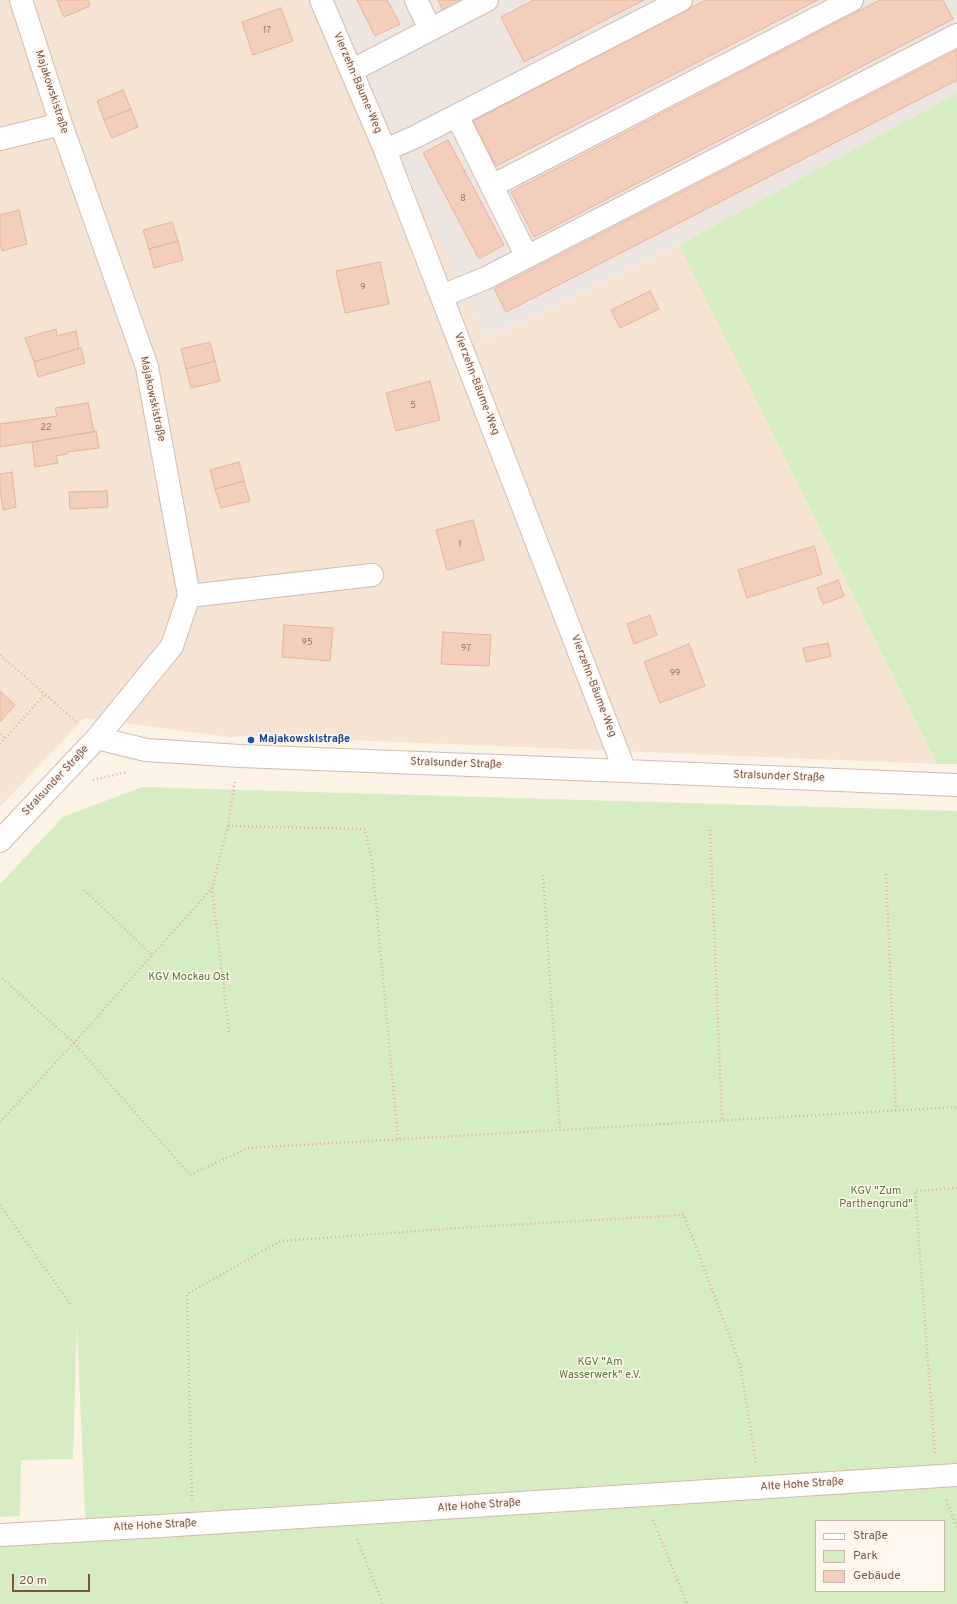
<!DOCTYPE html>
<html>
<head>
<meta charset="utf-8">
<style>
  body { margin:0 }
  #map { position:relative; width:957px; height:1604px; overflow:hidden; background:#fdf2e6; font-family:Overpass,sans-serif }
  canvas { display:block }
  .legend { position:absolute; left:815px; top:1520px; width:130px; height:72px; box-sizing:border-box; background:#fff7ed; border:1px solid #c9b7ab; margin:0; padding:5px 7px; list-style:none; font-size:12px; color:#785649 }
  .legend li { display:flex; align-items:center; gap:8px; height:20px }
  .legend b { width:20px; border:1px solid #c9b7ab }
  .scale { position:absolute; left:12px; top:1574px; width:78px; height:18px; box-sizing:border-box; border:2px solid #785649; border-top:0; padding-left:5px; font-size:12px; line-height:14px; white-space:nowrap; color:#785649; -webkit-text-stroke:3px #fff7ed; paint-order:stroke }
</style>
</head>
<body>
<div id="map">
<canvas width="957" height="1604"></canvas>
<ul class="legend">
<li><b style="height:5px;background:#fff"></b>Straße</li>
<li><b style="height:11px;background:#d6ecc3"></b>Park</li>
<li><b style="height:11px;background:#f4cebc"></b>Gebäude</li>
</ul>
<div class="scale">20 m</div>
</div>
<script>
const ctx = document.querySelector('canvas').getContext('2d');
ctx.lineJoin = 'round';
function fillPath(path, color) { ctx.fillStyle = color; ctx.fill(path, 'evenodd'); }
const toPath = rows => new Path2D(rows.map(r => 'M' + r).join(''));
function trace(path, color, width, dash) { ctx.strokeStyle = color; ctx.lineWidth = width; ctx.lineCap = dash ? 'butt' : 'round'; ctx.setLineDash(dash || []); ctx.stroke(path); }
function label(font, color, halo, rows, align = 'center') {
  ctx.font = font + ' Overpass,sans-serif'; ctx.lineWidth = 3; ctx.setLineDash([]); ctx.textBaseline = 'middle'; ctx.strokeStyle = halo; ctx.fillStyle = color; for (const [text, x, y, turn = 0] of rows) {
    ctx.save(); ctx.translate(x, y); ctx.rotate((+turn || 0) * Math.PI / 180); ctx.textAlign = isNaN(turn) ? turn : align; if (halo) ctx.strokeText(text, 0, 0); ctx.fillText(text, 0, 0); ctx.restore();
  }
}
fillPath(toPath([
  [0,0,328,0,487,339,679,245,937,764,251,736,229,737,84,718,0,807]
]), '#f5e4d4');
fillPath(toPath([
  [328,0,957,0,957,93,679,245,487,339,395,150]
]), '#ede5e0');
fillPath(toPath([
  [957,93,957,764,937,764,679,245],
  [142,787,957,811,957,1604,0,1604,0,1541,86,1538,77,1325,73,1459,21,1460,20,1516,0,1517,0,884,63,817],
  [816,1521,944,1521,944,1591,816,1591]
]), '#d6ecc3');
const building = toPath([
  [57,0,88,0,90,6,64,17,57,0],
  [357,0,387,0,400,24,375,36,357,0],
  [438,0,464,0,443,11,438,0],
  [534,0,644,0,524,62,501,17,534,0],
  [706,0,818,0,496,166,473,121,706,0],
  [880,0,943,0,953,19,534,237,511,192,880,0],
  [281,8,293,41,253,55,242,22,281,8],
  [957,50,957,80,506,312,494,289,957,50],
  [123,90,131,109,104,120,97,101,123,90],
  [131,109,138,127,112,138,104,120,131,109],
  [448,140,504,245,479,259,423,153,448,140],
  [19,210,27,244,2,251,0,242,0,215,19,210],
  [172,222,178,241,149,249,143,230,172,222],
  [178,241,183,260,154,268,149,249,178,241],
  [380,262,389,304,345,313,336,271,380,262],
  [650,291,659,309,620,328,611,310,650,291],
  [56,329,57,336,76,331,79,348,34,362,25,338,56,329],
  [210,342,215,361,186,369,181,349,210,342],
  [81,348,85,363,38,377,34,362,81,348],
  [215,361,220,381,191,388,186,369,215,361],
  [430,381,440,420,396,431,386,393,430,381],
  [88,403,94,432,0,447,0,424,57,416,55,408,88,403],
  [96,431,99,448,67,452,67,454,56,456,58,463,35,467,32,442,96,431],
  [239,462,244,481,215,489,210,470,239,462],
  [12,472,16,507,3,510,0,490,0,474,12,472],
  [244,481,250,501,221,508,215,489,244,481],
  [107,491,108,507,70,509,69,492,107,491],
  [473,520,484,560,447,570,436,530,473,520],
  [814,546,822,574,747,598,738,570,814,546],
  [838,580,844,596,823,604,817,588,838,580],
  [650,615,657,635,634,644,627,624,650,615],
  [284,625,333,628,330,661,282,657,284,625],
  [443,632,491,635,489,666,441,664,443,632],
  [828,643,831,656,806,662,803,648,828,643],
  [689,644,705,686,660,703,644,662,689,644],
  [0,691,15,705,0,722,0,691]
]);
fillPath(building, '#f4cebc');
trace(building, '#e7b39b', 1);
const minor = toPath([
  [321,0,385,150,625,771],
  [416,0,430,29],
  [351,71,487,0],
  [457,116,527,257],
  [0,139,61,124],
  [385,150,415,137,681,0],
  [492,186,852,0],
  [442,296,486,278,957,35],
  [189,596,372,575],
  [97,738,146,750,240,756,625,771,957,785],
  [0,841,97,738,172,646,189,596,147,367,61,124,21,0],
  [0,1535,161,1526,957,1475]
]);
trace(minor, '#d2bbad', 24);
trace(toPath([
  [0,655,78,723],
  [0,734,5,738],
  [0,744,45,694],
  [93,780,127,772],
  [228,826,365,829,372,861,398,1140],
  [710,830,722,1119],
  [886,874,896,1110],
  [543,875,560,1130],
  [212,888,229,1033],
  [84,890,152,955],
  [2,978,74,1043,212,888,228,826,235,780],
  [0,1122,74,1043,190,1175,248,1148,957,1107],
  [0,1205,71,1305],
  [935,1453,915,1191,957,1188],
  [192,1500,187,1294,281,1241,473,1227,684,1215,740,1364,756,1463],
  [946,1500,957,1528],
  [653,1520,687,1604],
  [357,1539,383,1604]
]), '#d9b19f', 2.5, [1, 3]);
trace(minor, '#fff', 22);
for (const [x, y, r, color] of [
  [251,740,4,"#1a4fb4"]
]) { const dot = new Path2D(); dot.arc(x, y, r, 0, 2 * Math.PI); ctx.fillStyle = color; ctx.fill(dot); trace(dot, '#fff7ed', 1.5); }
label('9px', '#977466', null, [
  ["17",267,31],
  ["8",463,199],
  ["9",363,288],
  ["5",413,406],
  ["22",46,428],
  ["1",460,545],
  ["95",307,643],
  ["97",466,649],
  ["99",675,674]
]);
label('11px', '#785649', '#fff7ed', [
  ["Vierzehn-Bäume-Weg",357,83,67],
  ["Majakowskistraße",51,92,72],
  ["Vierzehn-Bäume-Weg",476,384,69],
  ["Majakowskistraße",152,399,78],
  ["Vierzehn-Bäume-Weg",593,686,69],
  ["Stralsunder Straße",456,764,2],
  ["Stralsunder Straße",779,777,2],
  ["Stralsunder Straße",56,781,-47],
  ["Alte Hohe Straße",802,1485,-4],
  ["Alte Hohe Straße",479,1506,-4],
  ["Alte Hohe Straße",155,1526,-3]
]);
label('bold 11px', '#164399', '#fff7ed', [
  ["Majakowskistraße",259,740]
], 'left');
label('11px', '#53783d', '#fff7ed', [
  ["KGV Mockau Ost",189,978],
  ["KGV \"Zum",876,1192],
  ["Parthengrund\"",876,1205],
  ["KGV \"Am",600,1363],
  ["Wasserwerk\" e.V.",600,1376]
]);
</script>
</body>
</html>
